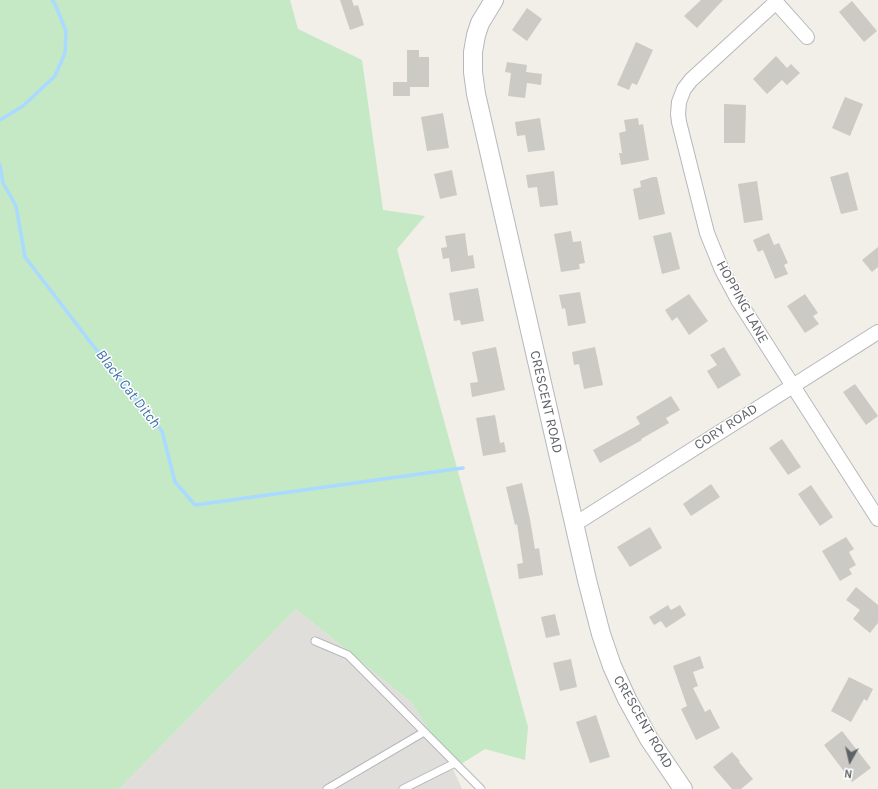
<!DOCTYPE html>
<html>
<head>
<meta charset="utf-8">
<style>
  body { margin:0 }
  #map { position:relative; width:878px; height:789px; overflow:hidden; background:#f1efe8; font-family:Karla,sans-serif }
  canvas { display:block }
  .north { position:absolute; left:830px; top:741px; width:40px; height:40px; -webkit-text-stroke:3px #fff; paint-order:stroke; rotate:188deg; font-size:11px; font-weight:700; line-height:16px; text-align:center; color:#5f6368 }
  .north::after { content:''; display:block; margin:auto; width:14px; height:18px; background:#5f6368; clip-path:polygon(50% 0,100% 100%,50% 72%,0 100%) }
</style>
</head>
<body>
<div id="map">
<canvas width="878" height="789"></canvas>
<div class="north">N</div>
</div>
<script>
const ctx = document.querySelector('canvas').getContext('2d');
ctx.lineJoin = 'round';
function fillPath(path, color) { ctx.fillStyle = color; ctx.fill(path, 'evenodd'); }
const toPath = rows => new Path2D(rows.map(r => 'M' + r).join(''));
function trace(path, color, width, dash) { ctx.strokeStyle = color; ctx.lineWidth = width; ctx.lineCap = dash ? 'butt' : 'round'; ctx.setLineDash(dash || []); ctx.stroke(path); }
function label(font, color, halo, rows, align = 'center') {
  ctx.font = font + ' Karla,sans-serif'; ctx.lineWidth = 3; ctx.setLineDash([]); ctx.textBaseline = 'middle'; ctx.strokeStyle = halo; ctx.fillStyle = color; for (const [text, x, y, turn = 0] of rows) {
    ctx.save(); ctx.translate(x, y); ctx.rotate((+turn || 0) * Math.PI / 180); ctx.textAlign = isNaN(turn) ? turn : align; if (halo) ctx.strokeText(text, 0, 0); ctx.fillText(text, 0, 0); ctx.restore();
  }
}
fillPath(toPath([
  [296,609,412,703,453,769,462,789,119,789]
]), '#e0deda');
fillPath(toPath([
  [0,0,290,0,298,29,362,60,383,210,425,216,397,249,528,727,525,760,485,749,453,769,412,703,296,609,119,789,0,789]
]), '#c5e8c5');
trace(toPath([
  [0,120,23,106,55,76,65,53,66,31,55,4,52,0],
  [0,165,3,183,16,206,25,257,91,343,162,431,175,482,195,505,463,468]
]), '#aadaff', 3.5);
fillPath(toPath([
  [340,0,352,0,354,6,358,5,364,25,350,30],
  [701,0,723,0,697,28,684,16],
  [852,1,877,31,864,42,839,12],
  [527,8,542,19,527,41,512,30],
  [636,42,653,50,637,85,632,83,629,90,617,85],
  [407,50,419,50,419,57,429,57,429,87,410,87,410,96,393,96,393,82,407,82],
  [776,56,787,68,791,64,800,73,787,85,782,80,767,94,753,79],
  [507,62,527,65,526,72,542,74,541,85,527,83,525,98,508,96,511,73,505,72],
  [845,97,863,104,850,136,832,128],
  [724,104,746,105,745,143,724,143],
  [443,113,449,148,427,151,421,117],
  [540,118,545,150,528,152,525,135,517,136,515,122],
  [638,118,639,125,643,124,649,160,621,165,619,153,622,153,619,133,626,131,624,120],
  [452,170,457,195,440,199,434,174],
  [554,171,558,205,540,207,537,187,528,188,526,175],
  [848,172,858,210,841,214,830,177],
  [653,177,657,177,665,214,639,220,633,189,641,187,640,181],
  [757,181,763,220,744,223,738,184],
  [571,231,573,242,581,241,585,263,579,264,580,269,561,272,554,234],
  [671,232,680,269,662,274,653,236],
  [465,233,468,256,473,255,475,268,451,272,449,258,443,259,441,248,447,247,445,236],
  [769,233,774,245,779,243,788,263,784,265,788,274,775,279,763,250,758,252,753,240],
  [878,247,878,267,872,272,862,260],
  [478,288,484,321,461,325,460,320,454,321,449,293],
  [580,292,586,323,568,326,565,308,562,309,559,295],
  [689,294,708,321,689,335,677,317,672,321,665,310],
  [805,294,818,313,813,316,819,324,805,333,787,306],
  [496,347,505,390,472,397,470,383,478,382,472,352],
  [595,347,603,385,584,389,579,364,574,365,572,352],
  [724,347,741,375,718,389,707,371,717,365,710,355],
  [855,384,878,416,866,425,843,392],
  [671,396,680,410,666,418,669,423,641,439,642,440,600,463,593,450,640,424,636,417],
  [495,415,500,443,504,442,506,452,483,456,476,418],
  [782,439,801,467,788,475,769,448],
  [522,483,530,519,535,549,539,548,543,575,519,579,517,564,523,563,517,524,515,525,506,487],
  [711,484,720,497,691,516,683,504],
  [811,485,833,517,820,526,798,494],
  [650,527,662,548,630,567,617,547],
  [846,537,854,549,849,552,856,565,849,569,852,574,840,581,822,551],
  [856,587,878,605,878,623,870,633,853,619,860,610,846,600],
  [668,605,671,610,680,605,686,615,666,628,661,621,654,625,649,617],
  [555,614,560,635,546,638,541,617],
  [700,656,704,668,693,672,698,686,693,688,705,712,710,709,720,728,696,740,681,709,687,706,673,666],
  [571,659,577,687,560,691,553,663],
  [849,677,873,689,867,701,864,699,851,722,831,711],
  [596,715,610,757,590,763,576,722],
  [842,731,871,768,852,782,824,745],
  [732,752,740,761,739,762,753,779,741,789,732,789,713,767]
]), '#cccac5');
const service = toPath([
  [315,641,348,655,481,789],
  [327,789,424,732],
  [403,789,455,763]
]);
const minor = toPath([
  [774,0,807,37],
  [776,2,691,80,684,89,679,102,678,114,679,122,707,233,722,270,738,300,878,519],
  [575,524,878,332]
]);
const tertiary = toPath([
  [494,0,480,23,476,35,473,52,473,72,476,94,587,580,601,634,612,666,627,699,649,739,683,789]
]);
trace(service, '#b5b8bc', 9);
trace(minor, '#b5b8bc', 16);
trace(tertiary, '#b5b8bc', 20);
trace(service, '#fff', 7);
trace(minor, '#fff', 14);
trace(tertiary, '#fff', 18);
label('14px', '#5f6368', '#fff', [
  ["HOPPING LANE",742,302,61],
  ["CRESCENT ROAD",546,402,77],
  ["CORY ROAD",726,427,-33],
  ["CRESCENT ROAD",643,722,60]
]);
label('italic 15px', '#4174aa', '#fff', [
  ["Black Cat Ditch",128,389,52]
]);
</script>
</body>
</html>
